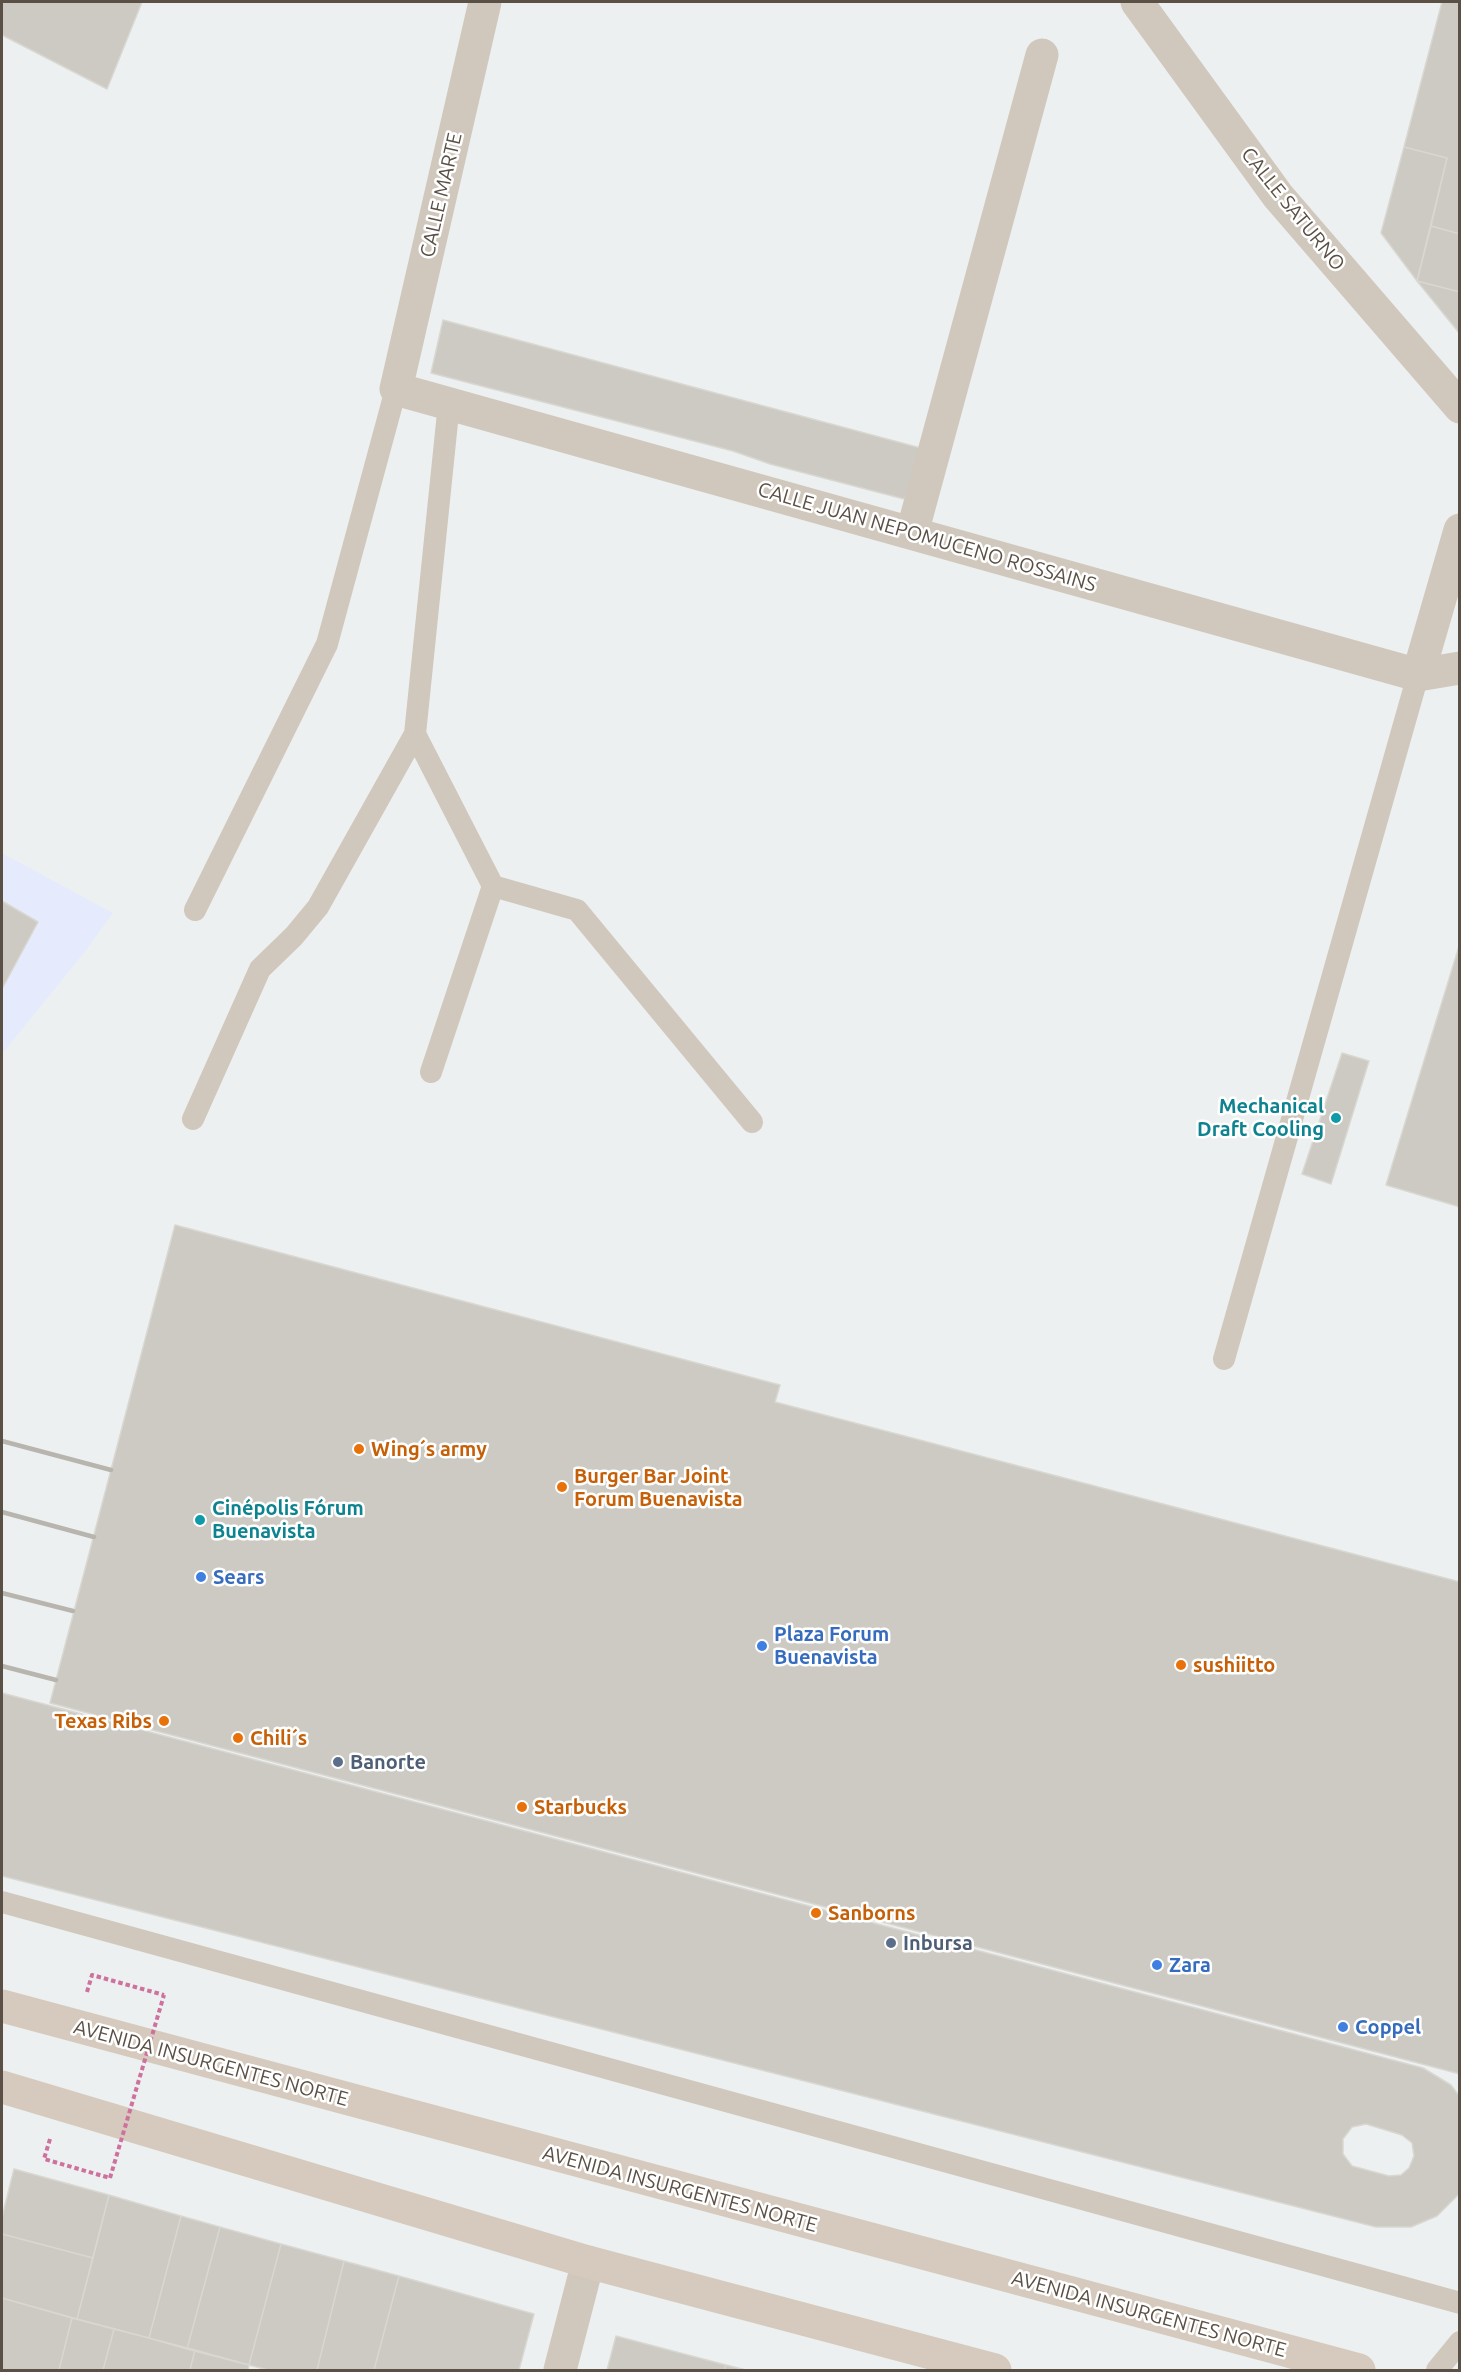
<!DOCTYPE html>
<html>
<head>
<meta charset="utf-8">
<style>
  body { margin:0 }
  #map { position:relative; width:1461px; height:2372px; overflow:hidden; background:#edf0f0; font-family:Ubuntu,sans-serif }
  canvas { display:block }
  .frame { position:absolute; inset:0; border:3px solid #5b5045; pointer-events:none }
</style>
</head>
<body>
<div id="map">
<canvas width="1461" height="2372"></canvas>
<div class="frame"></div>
</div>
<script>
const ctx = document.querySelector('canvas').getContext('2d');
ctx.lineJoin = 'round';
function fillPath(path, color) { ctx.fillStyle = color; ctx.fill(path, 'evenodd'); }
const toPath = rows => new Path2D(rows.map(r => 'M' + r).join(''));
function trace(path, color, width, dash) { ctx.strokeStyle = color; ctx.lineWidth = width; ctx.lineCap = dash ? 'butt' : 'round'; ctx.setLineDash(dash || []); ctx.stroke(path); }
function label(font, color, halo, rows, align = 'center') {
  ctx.font = font + ' Ubuntu,sans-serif'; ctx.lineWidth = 5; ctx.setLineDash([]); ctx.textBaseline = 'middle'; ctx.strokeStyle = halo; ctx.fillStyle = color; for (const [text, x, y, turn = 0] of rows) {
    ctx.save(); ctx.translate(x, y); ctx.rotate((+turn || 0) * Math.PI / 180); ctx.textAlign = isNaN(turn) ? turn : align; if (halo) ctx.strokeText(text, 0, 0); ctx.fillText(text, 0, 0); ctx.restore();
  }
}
fillPath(toPath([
  [2,853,113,913,87,949,2,1054]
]), '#e5ebfc');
const building = toPath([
  [2,2,142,2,107,89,2,35,2,2],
  [1442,2,1460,2,1460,234,1431,226,1447,158,1404,147,1442,2],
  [1404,147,1447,158,1417,281,1381,233,1404,147],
  [1431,226,1460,234,1460,292,1417,281,1431,226],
  [1417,281,1460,292,1460,334,1417,281],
  [443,320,928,450,924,462,904,499,770,464,733,451,431,373,443,320],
  [2,901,38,922,2,989,2,901],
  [1460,943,1460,1207,1386,1185,1460,943],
  [1342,1053,1369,1061,1331,1184,1302,1174,1342,1053],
  [175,1225,780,1385,775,1402,1460,1582,1460,2074,50,1703,175,1225],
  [2,1693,1423,2068,1451,2085,1460,2097,1460,2193,1437,2216,1411,2227,1376,2227,2,1876,2,1693],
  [1366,2124,1402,2135,1412,2143,1414,2156,1409,2168,1401,2175,1389,2176,1352,2166,1343,2154,1343,2139,1352,2127,1366,2124],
  [14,2169,109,2195,93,2258,2,2234,2,2217,14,2169],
  [109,2195,181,2216,149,2338,77,2319,109,2195],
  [181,2216,220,2227,187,2349,149,2338,181,2216],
  [220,2227,281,2244,249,2365,187,2349,220,2227],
  [2,2234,93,2258,77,2319,2,2298,2,2234],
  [281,2244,344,2261,317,2370,268,2370,249,2365,281,2244],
  [344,2261,399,2276,374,2370,317,2370,344,2261],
  [399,2276,534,2314,519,2370,374,2370,399,2276],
  [2,2298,72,2318,59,2370,2,2370,2,2298],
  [72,2318,114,2329,103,2370,59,2370,72,2318],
  [114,2329,195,2350,190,2370,103,2370,114,2329],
  [616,2336,726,2365,724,2370,607,2370,616,2336],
  [195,2350,249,2365,248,2370,190,2370,195,2350],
  [726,2365,746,2370,724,2370,726,2365]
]);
fillPath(building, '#cdcac4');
trace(building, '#d9d7d1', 1.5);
trace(toPath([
  [87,1992,92,1975,164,1995],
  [50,2139,44,2159,110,2178]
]), '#ce719d', 4, [4.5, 3]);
trace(toPath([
  [415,734,493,886,577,910,752,1122],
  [195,910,327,644,396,389],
  [431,1072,493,886],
  [193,1119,260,969,294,936,318,907,415,734,449,403],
  [1224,1359,1418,675],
  [2,1902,1460,2303],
  [1437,2370,1460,2342]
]), '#d0c7bd', 22);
trace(toPath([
  [485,2,396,389,1418,675,1460,668],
  [1137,2,1278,196,1460,407],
  [912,533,1042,55],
  [1418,675,1460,530],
  [560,2370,588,2262]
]), '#d0c7bd', 33);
trace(toPath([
  [2,2006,1359,2370],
  [2,2087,588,2262,995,2370]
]), '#d5cabd', 33);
trace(toPath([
  [2,1441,111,1470],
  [2,1512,94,1537],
  [2,1593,73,1611],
  [2,1666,56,1680]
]), '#b8b5af', 4.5);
trace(toPath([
  [110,2178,164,1995]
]), '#ce719d', 4, [4.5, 3]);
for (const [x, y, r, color] of [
  [1336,1118,6,"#0f9aa8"],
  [359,1449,6,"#e8710a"],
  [562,1487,6,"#e8710a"],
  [200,1520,6,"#0f9aa8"],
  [201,1577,6,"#3f7fe0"],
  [762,1646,6,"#3f7fe0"],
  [1181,1665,6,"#e8710a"],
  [164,1721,6,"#e8710a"],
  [238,1738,6,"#e8710a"],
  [338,1762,6,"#5c6f8a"],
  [522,1807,6,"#e8710a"],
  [816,1913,6,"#e8710a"],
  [891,1943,6,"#5c6f8a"],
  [1157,1965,6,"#3f7fe0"],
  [1343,2027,6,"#3f7fe0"]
]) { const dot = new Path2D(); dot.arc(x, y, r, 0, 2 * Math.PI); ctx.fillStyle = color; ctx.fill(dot); trace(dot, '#fff', 2); }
label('20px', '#5b5045', '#fff', [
  ["CALLE MARTE",441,195,-77],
  ["CALLE SATURNO",1293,209,51],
  ["CALLE JUAN NEPOMUCENO ROSSAINS",927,537,16],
  ["AVENIDA INSURGENTES NORTE",211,2063,15],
  ["AVENIDA INSURGENTES NORTE",680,2189,15],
  ["AVENIDA INSURGENTES NORTE",1149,2314,15]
]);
label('bold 20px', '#0d838f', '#fff', [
  ["Mechanical",1324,1106],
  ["Draft Cooling",1324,1129],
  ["Cinépolis Fórum",212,1508,"left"],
  ["Buenavista",212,1531,"left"]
], 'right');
label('bold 20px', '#c56008', '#fff', [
  ["Wing´s army",371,1449],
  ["Burger Bar Joint",574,1476],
  ["Forum Buenavista",574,1499],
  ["sushiitto",1193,1665],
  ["Texas Ribs",152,1721,"right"],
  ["Chili´s",250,1738],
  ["Starbucks",534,1807],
  ["Sanborns",828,1913]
], 'left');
label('bold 20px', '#366cbe', '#fff', [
  ["Sears",213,1577],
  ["Plaza Forum",774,1634],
  ["Buenavista",774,1657],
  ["Zara",1169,1965],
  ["Coppel",1355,2027]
], 'left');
label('bold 20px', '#4e5e75', '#fff', [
  ["Banorte",350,1762],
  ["Inbursa",903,1943]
], 'left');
</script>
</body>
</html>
